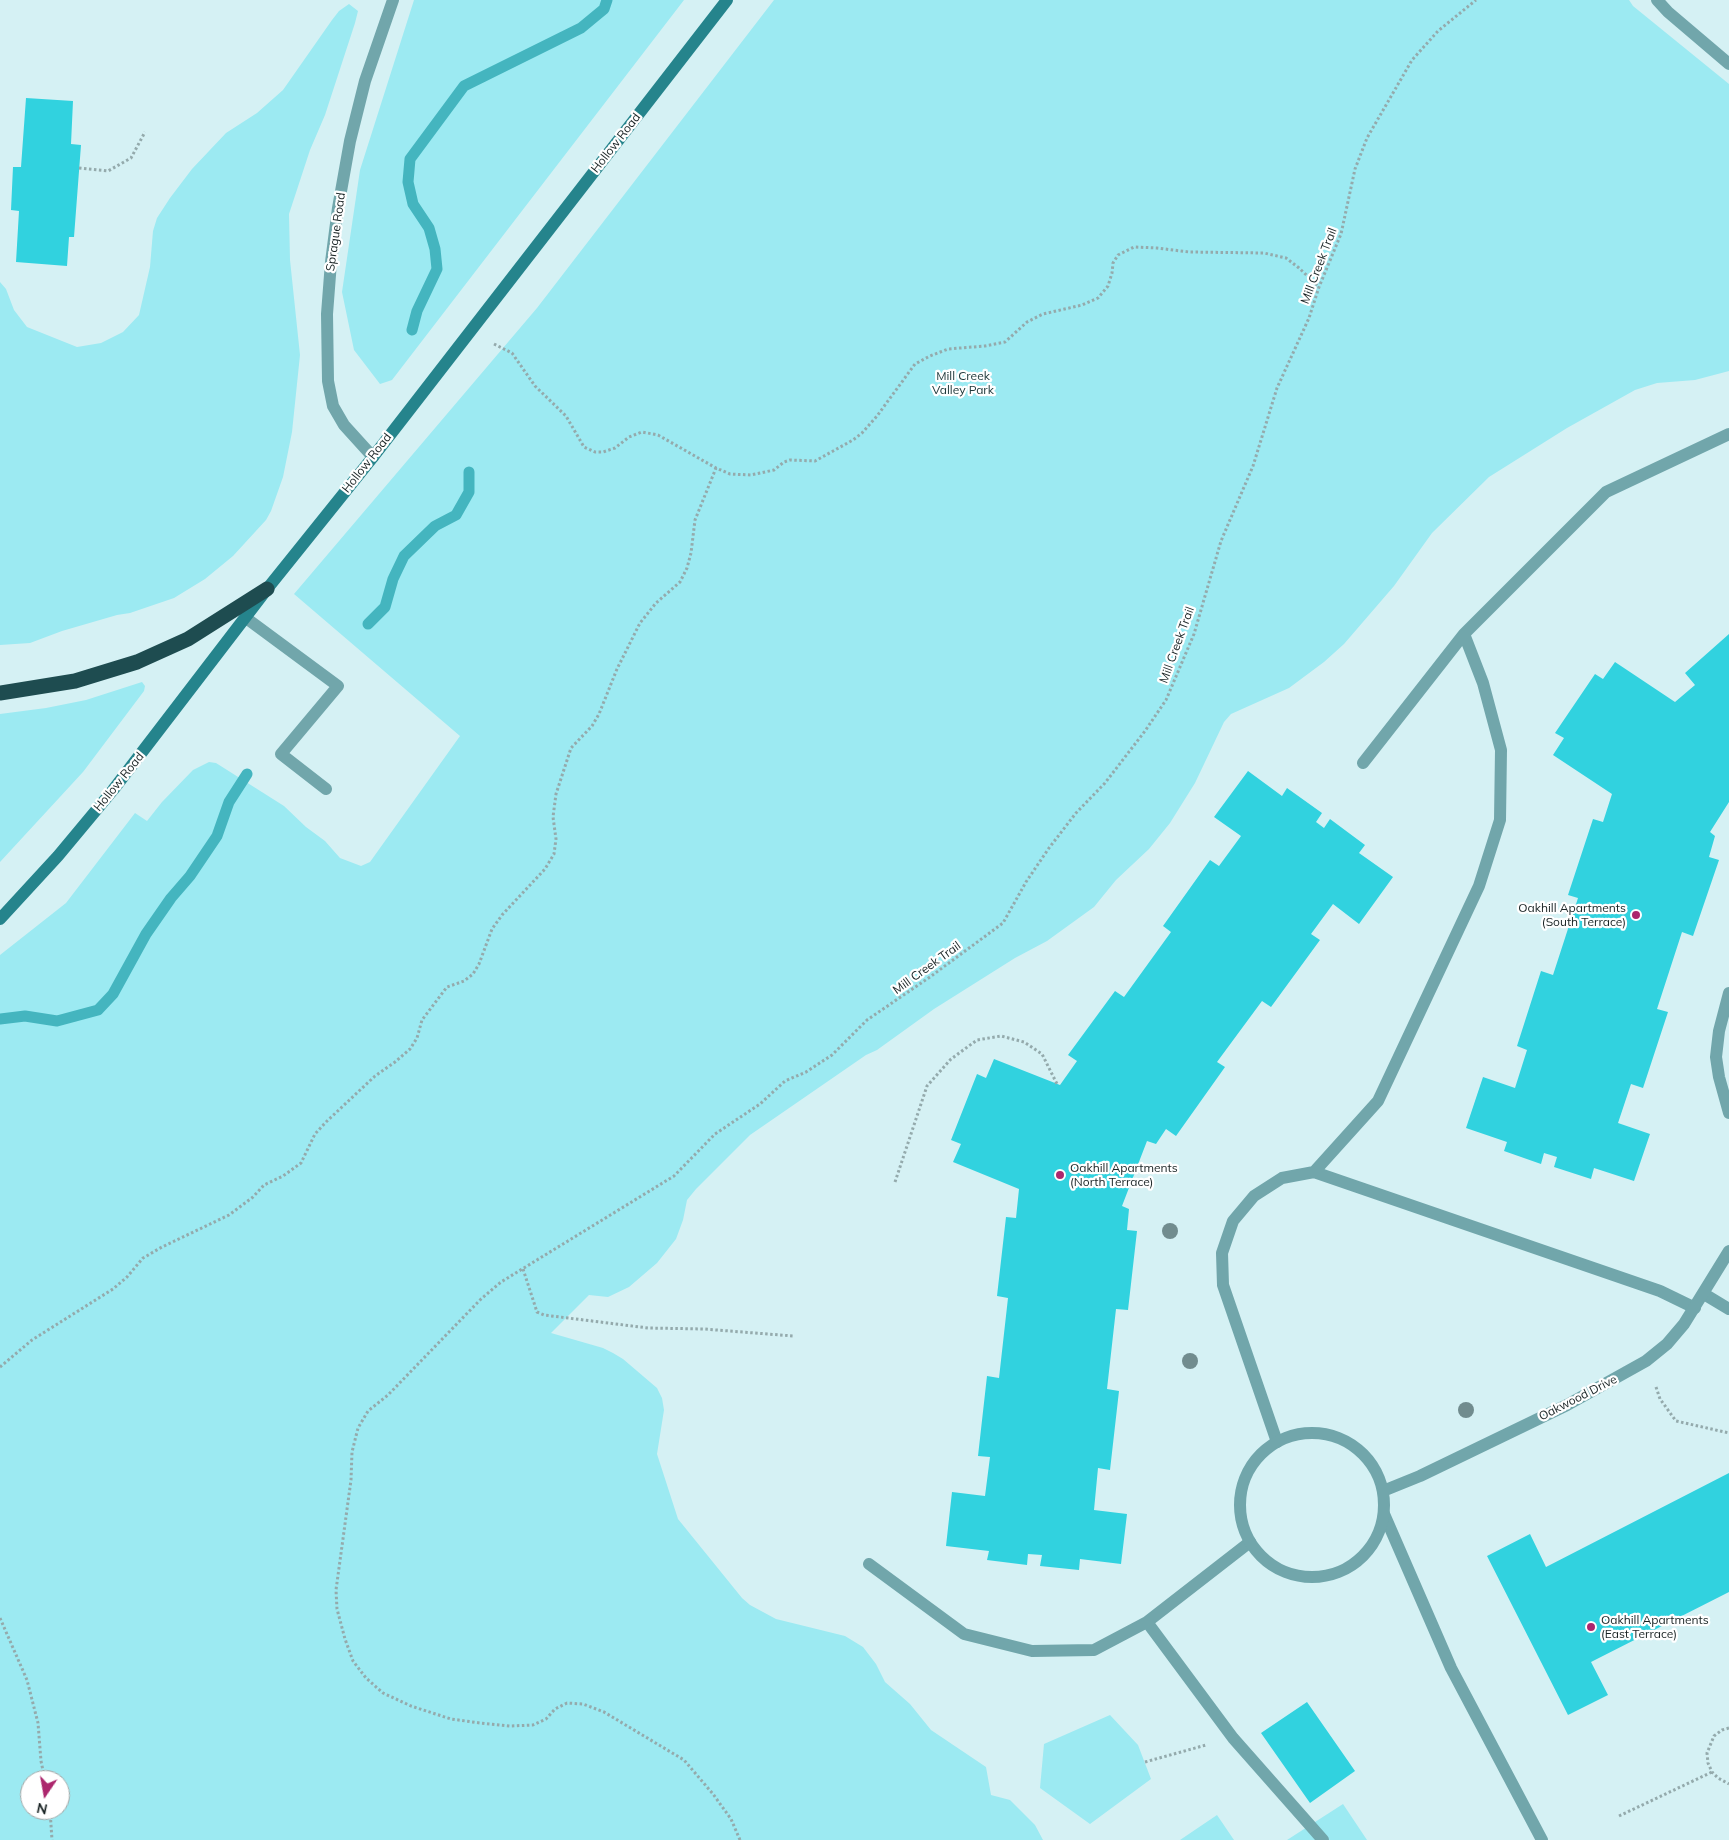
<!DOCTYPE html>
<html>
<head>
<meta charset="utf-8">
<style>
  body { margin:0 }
  #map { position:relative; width:1729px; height:1840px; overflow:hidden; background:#d5f1f4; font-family:Mulish,sans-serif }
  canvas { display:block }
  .north { position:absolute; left:20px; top:1770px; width:50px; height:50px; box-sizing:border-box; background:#fff; border:1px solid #a3a7a7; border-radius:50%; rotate:192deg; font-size:14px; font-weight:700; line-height:20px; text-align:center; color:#192324 }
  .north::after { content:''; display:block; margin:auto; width:18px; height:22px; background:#ac266d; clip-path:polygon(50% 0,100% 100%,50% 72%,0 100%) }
</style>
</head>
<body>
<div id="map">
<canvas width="1729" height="1840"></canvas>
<div class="north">N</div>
</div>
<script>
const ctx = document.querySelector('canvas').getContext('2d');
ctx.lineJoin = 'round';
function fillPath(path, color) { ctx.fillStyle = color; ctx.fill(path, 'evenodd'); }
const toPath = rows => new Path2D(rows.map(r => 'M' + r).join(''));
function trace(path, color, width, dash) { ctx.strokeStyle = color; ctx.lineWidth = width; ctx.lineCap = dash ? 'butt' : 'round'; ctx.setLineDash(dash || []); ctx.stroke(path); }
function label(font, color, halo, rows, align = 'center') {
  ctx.font = font + ' Mulish,sans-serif'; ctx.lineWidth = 4.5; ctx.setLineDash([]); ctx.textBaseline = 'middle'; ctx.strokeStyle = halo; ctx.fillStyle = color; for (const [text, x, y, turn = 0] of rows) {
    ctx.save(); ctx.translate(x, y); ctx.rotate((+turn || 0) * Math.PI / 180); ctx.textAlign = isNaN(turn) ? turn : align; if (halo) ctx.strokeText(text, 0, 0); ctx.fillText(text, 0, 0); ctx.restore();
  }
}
fillPath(toPath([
  [414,0,684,0,392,380,380,384,354,350,342,292,360,170],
  [774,0,1629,0,1633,6,1729,84,1729,371,1695,380,1657,383,1635,390,1567,428,1489,477,1432,533,1394,586,1344,644,1324,662,1289,688,1231,714,1224,722,1195,783,1170,823,1149,849,1116,880,1094,907,1047,941,1015,958,934,1009,877,1050,866,1055,750,1135,696,1189,687,1200,683,1220,676,1239,657,1263,629,1287,608,1297,589,1295,551,1333,603,1348,613,1353,623,1359,657,1388,662,1398,664,1410,657,1454,678,1519,742,1598,750,1605,776,1619,845,1636,863,1647,876,1664,885,1682,910,1704,931,1730,986,1767,991,1795,1010,1800,1035,1825,1043,1840,0,1840,0,955,66,903,135,813,147,821,162,802,193,770,209,762,216,763,284,806,306,827,325,841,340,858,361,866,370,862,460,736,294,594,537,308],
  [30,1780,60,1780,60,1810,30,1810],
  [349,4,358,11,355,23,325,115,310,150,289,214,290,260,300,355,292,432,283,477,271,511,266,520,233,556,205,579,174,598,130,613,117,615,62,631,30,643,0,645,0,282,6,289,14,310,27,327,77,347,101,343,123,332,139,315,150,267,153,231,157,218,170,198,192,169,226,133,257,113,283,90,332,20,339,11],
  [142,682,145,686,144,691,83,772,0,862,0,714,46,708,86,700],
  [1110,1715,1138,1745,1151,1779,1090,1824,1040,1788,1044,1744],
  [1343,1804,1367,1840,1287,1840],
  [1217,1815,1234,1840,1180,1840]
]), '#9ceaf2');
trace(toPath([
  [412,330,417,311,437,269,435,249,429,228,413,204,408,182,410,159,464,86,581,28,604,9,607,0],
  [368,624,385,607,393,579,404,556,435,526,456,515,469,492,469,472],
  [0,1019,25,1016,57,1021,98,1010,113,994,146,934,171,898,190,876,217,836,229,802,247,774]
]), '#44b5bf', 11);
fillPath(toPath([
  [26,98,73,101,71,144,81,145,74,237,69,237,67,266,16,262,19,211,11,210,13,167,21,167],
  [1729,634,1729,802,1710,832,1715,836,1709,857,1719,860,1693,936,1682,932,1657,1009,1668,1012,1643,1088,1631,1084,1618,1123,1650,1134,1634,1181,1594,1168,1591,1179,1554,1167,1557,1157,1544,1153,1541,1164,1504,1151,1507,1142,1466,1128,1483,1077,1515,1088,1527,1050,1517,1046,1541,971,1553,975,1578,898,1568,895,1593,819,1603,822,1612,794,1553,755,1564,738,1555,733,1595,674,1603,679,1615,662,1675,702,1695,685,1685,673],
  [1248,771,1282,796,1287,788,1322,813,1316,822,1324,828,1330,819,1365,845,1359,853,1393,877,1359,924,1333,904,1311,934,1320,940,1271,1007,1262,1001,1217,1062,1225,1067,1176,1136,1166,1129,1156,1144,1147,1141,1122,1206,1129,1209,1127,1230,1137,1231,1128,1310,1116,1309,1107,1389,1119,1391,1110,1470,1098,1468,1094,1510,1127,1514,1121,1564,1080,1559,1079,1570,1040,1566,1042,1555,1028,1554,1027,1565,987,1560,989,1551,946,1546,952,1492,985,1496,990,1457,978,1456,987,1376,999,1378,1008,1298,997,1296,1006,1217,1016,1218,1019,1189,953,1162,961,1144,951,1140,977,1074,986,1078,994,1059,1060,1085,1077,1061,1068,1055,1115,991,1124,997,1171,932,1163,926,1210,860,1219,866,1241,836,1214,817],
  [1729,1473,1729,1592,1591,1662,1608,1695,1568,1715,1487,1556,1530,1534,1546,1567],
  [1307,1702,1355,1771,1310,1803,1261,1733]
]), '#31d2df');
trace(toPath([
  [79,168,108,171,131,158,145,132],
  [494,344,512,353,535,386,566,416,584,447,595,452,603,452,615,448,629,437,642,432,658,435,716,468,730,474,751,475,774,470,784,462,790,460,815,461,853,440,862,433,877,416,915,364,930,356,948,349,985,346,1005,342,1027,322,1043,314,1082,305,1098,298,1108,286,1112,273,1113,263,1118,255,1134,247,1157,248,1189,252,1264,253,1286,258,1299,268,1319,287],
  [895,1182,927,1086,951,1059,977,1040,1001,1036,1024,1042,1042,1054,1057,1084],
  [523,1269,537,1312,544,1315,648,1328,704,1329,793,1336],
  [0,1367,32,1340,113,1289,127,1277,143,1258,162,1247,229,1215,253,1197,264,1185,283,1176,301,1163,315,1134,326,1122,375,1076,395,1062,410,1049,417,1038,422,1020,447,987,464,981,473,974,479,964,492,929,502,915,545,869,554,854,556,839,553,817,556,794,571,748,592,726,599,714,617,669,640,623,656,603,680,582,687,568,691,553,695,520,716,468],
  [1656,1387,1660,1399,1676,1421,1729,1433],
  [0,1618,27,1680,38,1723,41,1761,45,1780],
  [1729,1728,1722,1730,1714,1736,1707,1753,1708,1763,1712,1772,1718,1778,1729,1784],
  [1145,1762,1206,1745],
  [50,1810,52,1840],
  [1619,1816,1712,1772],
  [740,1840,731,1819,713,1794,684,1760,604,1712,583,1704,567,1703,555,1709,546,1719,533,1725,510,1726,480,1723,451,1719,411,1706,383,1693,366,1678,353,1661,345,1639,337,1609,336,1590,351,1480,352,1452,358,1428,368,1411,388,1395,481,1299,501,1282,674,1176,715,1134,760,1104,785,1081,806,1072,832,1055,867,1020,930,977,1003,923,1026,882,1049,848,1076,813,1105,783,1145,731,1166,700,1194,634,1221,541,1253,466,1277,388,1309,318,1319,287,1341,234,1355,169,1367,138,1412,60,1438,31,1476,0]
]), '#94aaac', 3, [2.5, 2.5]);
trace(toPath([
  [246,618,338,686,281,754,326,789],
  [1464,634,1606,492,1729,434],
  [1729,993,1719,1031,1716,1057,1719,1077,1729,1113],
  [1314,1172,1378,1101,1479,886,1500,820,1501,750,1483,683,1464,634,1363,763],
  [1704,1294,1729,1309],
  [1277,1442,1223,1285,1222,1253,1233,1221,1254,1196,1282,1178,1314,1172,1660,1291,1695,1308],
  [1384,1514,1451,1668,1542,1840],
  [869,1564,964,1634,1032,1651,1094,1650,1147,1622,1250,1542],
  [1147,1622,1233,1738,1323,1840]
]), '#71a6ab', 12);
trace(toPath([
  [1657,0,1668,12,1729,64],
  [373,457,344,425,333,406,328,381,327,314,331,262,338,208,350,141,365,81,393,0],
  '1240 1505a72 72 0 1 1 144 0a72 72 0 1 1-144 0Z',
  [1383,1491,1420,1476,1567,1405,1646,1361,1667,1344,1684,1324,1729,1251]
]), '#71a6ab', 12);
trace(toPath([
  [0,919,58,856,113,790,267,589,373,457,727,0]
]), '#25848c', 12);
trace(toPath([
  [0,693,75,681,137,662,188,639,267,589]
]), '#1e4c50', 15);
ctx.fillStyle = '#718c8e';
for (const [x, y] of [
  [1170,1231],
  [1190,1361],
  [1466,1410]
]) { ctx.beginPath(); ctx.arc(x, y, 8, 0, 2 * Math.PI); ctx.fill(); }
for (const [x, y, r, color] of [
  [1636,915,5,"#ac266d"],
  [1060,1175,5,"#ac266d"],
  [1591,1627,5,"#ac266d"]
]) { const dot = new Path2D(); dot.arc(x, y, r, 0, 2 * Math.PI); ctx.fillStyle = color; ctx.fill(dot); trace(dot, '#fff', 2); }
label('12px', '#192324', '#fff', [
  ["Hollow Road",616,143,-52],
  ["Sprague Road",336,232,-82],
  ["Mill Creek Trail",1319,266,-69],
  ["Hollow Road",367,463,-52],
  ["Mill Creek Trail",1177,645,-70],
  ["Hollow Road",119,782,-51],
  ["Mill Creek Trail",927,968,-36],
  ["Oakwood Drive",1578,1398,-27]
]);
label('12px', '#20393b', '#fff', [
  ["Mill Creek",963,376],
  ["Valley Park",963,390]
]);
label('12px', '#192324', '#fff', [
  ["Oakhill Apartments",1626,908,"right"],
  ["(South Terrace)",1626,922,"right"],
  ["Oakhill Apartments",1070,1168],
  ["(North Terrace)",1070,1182],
  ["Oakhill Apartments",1601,1620],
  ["(East Terrace)",1601,1634]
], 'left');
</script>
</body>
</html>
